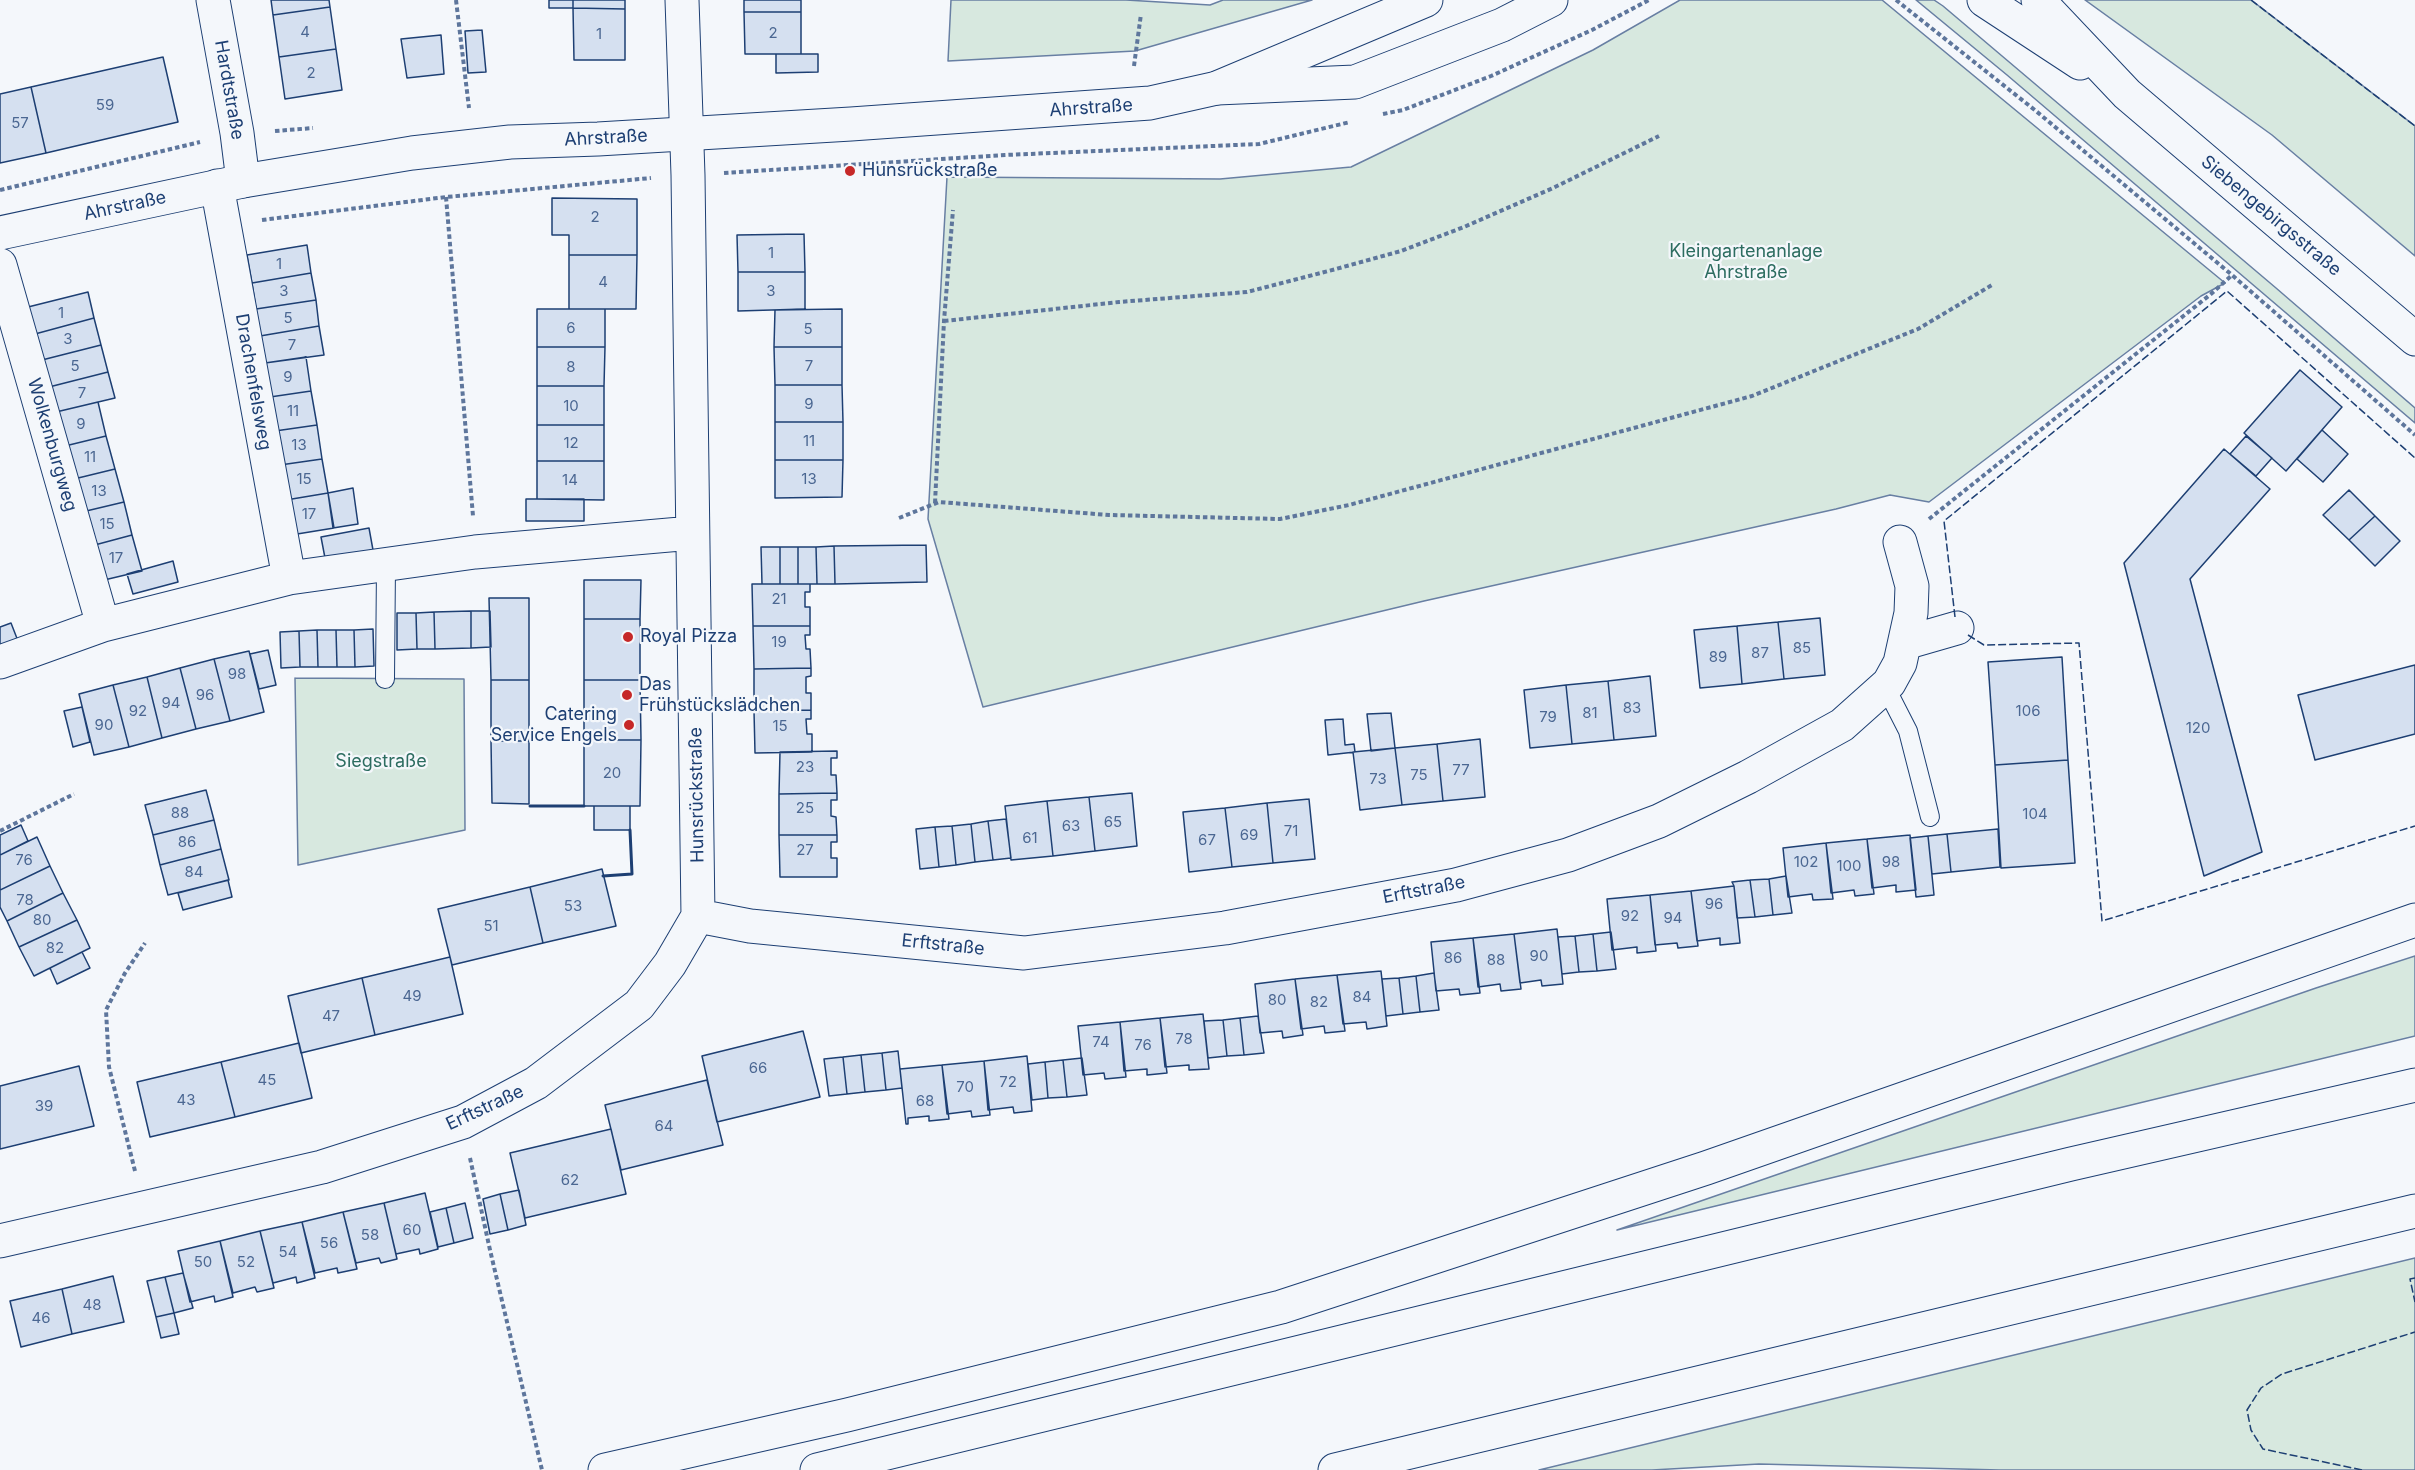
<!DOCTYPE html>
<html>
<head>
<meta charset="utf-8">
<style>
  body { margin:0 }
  canvas { display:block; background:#f4f7fb }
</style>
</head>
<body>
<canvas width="2415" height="1470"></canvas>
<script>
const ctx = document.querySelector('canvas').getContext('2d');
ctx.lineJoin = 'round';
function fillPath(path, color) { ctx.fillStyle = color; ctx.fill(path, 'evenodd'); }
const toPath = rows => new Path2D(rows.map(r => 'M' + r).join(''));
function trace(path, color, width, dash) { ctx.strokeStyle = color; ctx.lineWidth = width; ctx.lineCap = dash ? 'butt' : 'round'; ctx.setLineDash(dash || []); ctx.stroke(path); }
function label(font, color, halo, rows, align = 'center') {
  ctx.font = font + ' Inter,sans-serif'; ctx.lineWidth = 4.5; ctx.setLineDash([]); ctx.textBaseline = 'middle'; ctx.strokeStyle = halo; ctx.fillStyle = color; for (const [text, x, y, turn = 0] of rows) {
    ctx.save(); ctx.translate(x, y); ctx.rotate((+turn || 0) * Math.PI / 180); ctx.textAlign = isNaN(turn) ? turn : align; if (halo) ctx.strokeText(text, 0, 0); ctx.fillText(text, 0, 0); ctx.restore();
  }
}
const green = toPath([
  [951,0,1126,0,1210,5,1223,0,1312,0,1135,51,948,61,951,0],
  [1680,0,1882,0,2225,283,2201,296,1929,502,1890,495,1836,509,1424,601,983,707,928,519,947,177,1220,179,1351,167,1593,50,1680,0],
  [1916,0,1934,0,1943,6,2276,288,2415,408,2415,423,2007,75,1916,0],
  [2085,0,2251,0,2415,126,2415,256,2272,135,2085,0],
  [295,678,464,679,465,830,298,865,295,678],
  [2415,956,2415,1036,1617,1230,2316,988,2415,956],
  [2415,1258,2415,1470,2000,1470,1759,1464,1652,1470,1539,1470,2415,1258]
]);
fillPath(green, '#d7e8df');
trace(green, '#687fa3', 1.5);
const building = toPath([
  [271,0,329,0,330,7,273,15,271,0],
  [549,0,573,0,573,8,549,8,549,0],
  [573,0,625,0,625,9,573,8,573,0],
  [744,0,801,0,801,12,744,12,744,0],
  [330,7,336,49,279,57,273,15,330,7],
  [573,8,625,9,625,60,574,60,573,8],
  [744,12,801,12,801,54,745,54,744,12],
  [482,30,486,72,468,73,465,31,482,30],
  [441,35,444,74,407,78,401,39,441,35],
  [336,49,342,90,285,99,279,57,336,49],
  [776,54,818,54,818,72,776,73,776,54],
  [163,57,178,122,46,153,31,87,163,57],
  [31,87,46,153,0,163,0,94,31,87],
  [552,198,637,199,637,255,569,255,569,235,552,235,552,198],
  [804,234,805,272,738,272,737,235,804,234],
  [307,245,311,273,252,283,247,255,307,245],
  [569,255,637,255,636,309,569,309,569,255],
  [738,272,805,272,805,309,738,311,738,272],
  [311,273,316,300,256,309,252,283,311,273],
  [88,292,94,318,35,334,28,307,88,292],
  [316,300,319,326,260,336,256,309,316,300],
  [537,309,605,309,605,347,537,347,537,309],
  [842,309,842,347,774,347,775,310,842,309],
  [94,318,101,345,42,360,35,334,94,318],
  [319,326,324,355,265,363,260,336,319,326],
  [101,345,108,372,49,387,42,360,101,345],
  [537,347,605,347,604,386,537,386,537,347],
  [774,347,842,347,842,385,775,385,774,347],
  [306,357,311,391,270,397,265,363,306,357],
  [2300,370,2342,407,2286,471,2244,433,2300,370],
  [108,372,115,398,56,412,49,387,108,372],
  [775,385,842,385,843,422,775,422,775,385],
  [537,386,604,386,604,425,537,425,537,386],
  [311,391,317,425,275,431,270,397,311,391],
  [98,402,106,436,65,446,56,412,98,402],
  [775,422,843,422,843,460,775,460,775,422],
  [317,425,322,459,280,465,275,431,317,425],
  [537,425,604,425,604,461,537,461,537,425],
  [2322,430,2348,454,2323,482,2297,459,2322,430],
  [106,436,115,469,74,479,65,446,106,436],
  [2246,436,2272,458,2256,476,2230,454,2246,436],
  [2224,449,2270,489,2190,579,2262,852,2204,876,2124,563,2224,449],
  [322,459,328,493,286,500,280,465,322,459],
  [775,460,843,460,842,497,775,498,775,460],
  [537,461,604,461,604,500,537,499,537,461],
  [115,469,124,502,82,512,74,479,115,469],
  [353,488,358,524,333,528,328,493,353,488],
  [2349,490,2375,516,2349,540,2323,515,2349,490],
  [328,493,334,528,291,535,286,500,328,493],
  [526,499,584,499,584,521,526,521,526,499],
  [124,502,132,535,91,546,82,512,124,502],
  [2375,516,2400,541,2375,566,2349,540,2375,516],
  [369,528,373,550,325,558,321,537,369,528],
  [132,535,142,571,100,581,91,546,132,535],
  [926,545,927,582,835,584,834,546,926,545],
  [834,546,835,584,817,584,816,547,834,546],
  [761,547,780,547,780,584,762,584,761,547],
  [780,547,798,547,798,584,780,584,780,547],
  [798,547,816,547,817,584,798,584,798,547],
  [173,561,178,582,133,594,127,574,173,561],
  [584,580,641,580,640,619,584,619,584,580],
  [752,584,810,584,810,592,805,592,805,607,810,607,810,626,753,626,752,584],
  [489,598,529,598,529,680,491,680,489,598],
  [471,611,471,648,435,649,434,612,471,611],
  [471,611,490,611,491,647,471,648,471,611],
  [434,612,435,649,417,649,416,613,434,612],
  [397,613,416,613,417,649,397,650,397,613],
  [1820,618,1825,675,1784,679,1778,622,1820,618],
  [584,619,640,619,640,680,584,680,584,619],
  [1778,622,1784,679,1742,684,1737,626,1778,622],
  [11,623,18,641,0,648,0,627,11,623],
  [753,626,810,626,810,635,805,635,806,649,810,649,811,668,754,669,753,626],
  [1737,626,1742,684,1700,688,1694,630,1737,626],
  [373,629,374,666,355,667,354,630,373,629],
  [317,630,318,667,300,667,299,631,317,630],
  [317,630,336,630,337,667,318,667,317,630],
  [336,630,354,630,355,667,337,667,336,630],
  [299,631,300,667,281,668,280,632,299,631],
  [268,650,276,685,259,689,250,654,268,650],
  [249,651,264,712,230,721,214,659,249,651],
  [2062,657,2068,760,1995,765,1988,662,2062,657],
  [214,659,230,721,196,729,180,668,214,659],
  [2415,665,2415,734,2315,760,2298,695,2415,665],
  [180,668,196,729,162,738,147,677,180,668],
  [811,668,811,676,806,677,806,693,811,693,811,710,754,711,754,669,811,668],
  [1650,676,1656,736,1614,740,1608,681,1650,676],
  [147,677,162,738,129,747,113,685,147,677],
  [491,680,529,680,529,741,491,741,491,680],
  [584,680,640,680,641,740,584,740,584,680],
  [1608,681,1614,740,1572,744,1566,685,1608,681],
  [113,685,129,747,94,755,79,694,113,685],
  [1566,685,1572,744,1530,748,1524,690,1566,685],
  [82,707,90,742,73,747,64,711,82,707],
  [811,710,811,719,806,719,807,734,812,734,812,752,755,753,754,711,811,710],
  [1391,713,1395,748,1371,751,1367,714,1391,713],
  [1343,719,1345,745,1354,744,1355,752,1328,755,1325,720,1343,719],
  [1480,739,1485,797,1443,801,1437,744,1480,739],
  [584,740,641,740,640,806,584,806,584,740],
  [491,741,529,741,529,804,492,803,491,741],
  [1437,744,1443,801,1402,805,1395,748,1437,744],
  [1395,748,1402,805,1360,810,1353,752,1395,748],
  [837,751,837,758,831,758,831,775,836,775,837,793,779,794,780,752,837,751],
  [2068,760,2075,863,2001,868,1995,765,2068,760],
  [206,790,214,820,153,835,145,805,206,790],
  [837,793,837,800,831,800,831,816,836,817,837,835,779,835,779,794,837,793],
  [1132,793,1137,846,1095,851,1089,797,1132,793],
  [1089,797,1095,851,1053,856,1047,801,1089,797],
  [1309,799,1315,859,1273,863,1267,803,1309,799],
  [1047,801,1053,856,1011,860,1005,806,1047,801],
  [1267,803,1273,863,1232,867,1225,808,1267,803],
  [594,806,630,806,630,830,594,830,594,806],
  [1225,808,1232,867,1189,872,1183,812,1225,808],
  [1006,819,1011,858,993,860,988,821,1006,819],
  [214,820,221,849,160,865,153,835,214,820],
  [988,821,993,860,975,862,971,824,988,821],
  [971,824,975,862,956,865,952,826,971,824],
  [21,825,28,841,0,855,0,835,21,825],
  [952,826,956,865,939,867,935,827,952,826],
  [935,827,939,867,920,869,916,829,935,827],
  [1998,829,2000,867,1951,872,1947,834,1998,829],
  [1947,834,1951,872,1932,874,1928,836,1947,834],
  [779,835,837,835,837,842,831,842,831,858,837,858,837,877,780,877,779,835],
  [1910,835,1916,890,1896,892,1896,885,1872,888,1867,839,1910,835],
  [1928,836,1934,895,1916,897,1910,838,1928,836],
  [37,837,50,866,0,890,0,855,37,837],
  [1867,839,1874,894,1855,896,1854,890,1831,893,1826,843,1867,839],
  [1826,843,1833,899,1813,900,1812,894,1788,897,1783,848,1826,843],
  [221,849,229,880,168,895,160,865,221,849],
  [50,866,63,893,7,921,0,907,0,890,50,866],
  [602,869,616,926,543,943,530,887,602,869],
  [1786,876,1792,913,1773,915,1769,879,1786,876],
  [1769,879,1773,915,1755,917,1750,880,1769,879],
  [228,880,232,897,183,910,178,893,228,880],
  [1750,880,1755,917,1737,918,1734,886,1732,882,1750,880],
  [1734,886,1740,943,1720,945,1720,938,1697,941,1691,891,1734,886],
  [530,887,543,943,452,965,438,909,530,887],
  [1691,891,1698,946,1678,948,1677,943,1655,945,1650,895,1691,891],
  [63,893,77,920,19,947,7,921,63,893],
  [1650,895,1656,951,1637,953,1637,947,1612,950,1607,899,1650,895],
  [77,920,90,948,34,976,19,947,77,920],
  [1557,929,1563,984,1542,986,1541,980,1520,983,1514,934,1557,929],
  [1611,932,1616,969,1597,971,1593,934,1611,932],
  [1514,934,1521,989,1501,991,1500,984,1478,987,1473,938,1514,934],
  [1593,934,1597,971,1579,972,1575,936,1593,934],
  [1575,936,1579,972,1562,974,1558,937,1575,936],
  [1473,938,1480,993,1460,995,1459,989,1436,991,1431,942,1473,938],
  [82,952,90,968,57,984,50,968,82,952],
  [450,957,463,1014,375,1035,362,978,450,957],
  [1381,971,1387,1026,1367,1029,1366,1022,1343,1024,1337,975,1381,971],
  [1434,973,1439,1010,1420,1012,1416,976,1434,973],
  [1337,975,1345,1031,1325,1033,1324,1026,1301,1029,1295,979,1337,975],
  [1416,976,1420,1012,1403,1014,1399,978,1416,976],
  [362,978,375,1035,301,1053,288,996,362,978],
  [1399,978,1403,1014,1386,1016,1382,979,1399,978],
  [1295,979,1303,1035,1283,1038,1282,1031,1260,1033,1255,984,1295,979],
  [1203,1014,1209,1069,1189,1070,1189,1065,1165,1067,1160,1018,1203,1014],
  [1258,1016,1264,1053,1244,1055,1240,1018,1258,1016],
  [1160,1018,1167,1073,1147,1075,1147,1069,1124,1071,1120,1022,1160,1018],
  [1240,1018,1244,1055,1227,1056,1223,1020,1240,1018],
  [1223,1020,1227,1056,1208,1058,1204,1021,1223,1020],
  [1120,1022,1126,1077,1105,1079,1104,1073,1083,1075,1078,1026,1120,1022],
  [803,1031,820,1097,717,1122,702,1056,803,1031],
  [299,1043,312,1098,235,1117,221,1062,299,1043],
  [898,1051,902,1088,886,1090,882,1053,898,1051],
  [882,1053,886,1090,865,1092,861,1055,882,1053],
  [861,1055,865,1092,847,1094,843,1057,861,1055],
  [1027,1056,1032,1111,1014,1113,1013,1107,988,1110,984,1061,1027,1056],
  [843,1057,847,1094,829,1096,824,1059,843,1057],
  [1082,1058,1087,1095,1067,1097,1063,1060,1082,1058],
  [1063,1060,1067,1097,1048,1098,1045,1062,1063,1060],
  [984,1061,990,1115,972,1117,971,1111,947,1114,942,1065,984,1061],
  [221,1062,235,1117,150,1137,137,1082,221,1062],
  [1045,1062,1048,1098,1032,1100,1028,1064,1045,1062],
  [942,1065,949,1119,929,1121,929,1116,908,1118,908,1124,906,1124,900,1069,942,1065],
  [79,1066,94,1126,0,1149,0,1086,79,1066],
  [707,1080,723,1145,621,1170,605,1105,707,1080],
  [611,1129,626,1194,525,1218,510,1153,611,1129],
  [519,1190,526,1225,508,1230,500,1194,519,1190],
  [425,1193,438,1249,420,1254,419,1249,396,1254,384,1203,425,1193],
  [500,1194,508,1230,490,1234,483,1199,500,1194],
  [384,1203,397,1259,381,1263,379,1258,356,1263,343,1212,384,1203],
  [465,1203,473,1238,454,1243,446,1208,465,1203],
  [446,1208,454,1243,438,1247,430,1212,446,1208],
  [343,1212,357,1269,338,1273,337,1268,315,1273,302,1222,343,1212],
  [302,1222,315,1278,297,1283,296,1277,273,1283,260,1231,302,1222],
  [260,1231,274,1288,257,1292,255,1287,233,1293,220,1241,260,1231],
  [220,1241,233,1297,215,1302,214,1296,190,1302,178,1251,220,1241],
  [183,1273,193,1308,174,1313,165,1277,183,1273],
  [113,1276,124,1322,72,1334,62,1289,113,1276],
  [165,1277,174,1313,156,1317,147,1281,165,1277],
  [62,1289,72,1334,21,1347,10,1301,62,1289],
  [174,1313,179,1334,161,1338,156,1317,174,1313]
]);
fillPath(building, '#d5e0f0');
trace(building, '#1d3f73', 1.5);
const service = toPath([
  [385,679,386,565],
  [1885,686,1908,731,1930,817]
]);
const minor = toPath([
  [213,0,237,133,243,181],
  [682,0,688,175,698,916],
  [217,186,289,578],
  [0,265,103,625],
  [1905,643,1957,628],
  [0,662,103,625,289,578,475,552,692,533],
  [698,916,750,926,1024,953,1225,928,1456,885,1568,855,1659,821,1748,777,1842,725,1889,683,1900,663,1911,613,1912,586,1900,542],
  [0,1241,322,1167,463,1122,536,1083,639,1005,670,964,698,916]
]);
const tertiary = toPath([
  [0,233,243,181,412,153,510,142,598,139,851,124,1150,103,1217,88,1426,0]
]);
const secondary = toPath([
  [1984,0,2080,63],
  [2038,0,2127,94,2415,339],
  [1217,88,1355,82,1502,25,1551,0]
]);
const motorway = toPath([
  [605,1470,847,1415,1281,1307,1706,1168,2415,920],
  [817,1470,2071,1164,2415,1085],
  [1335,1470,2415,1211]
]);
trace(service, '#1d3f73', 20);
trace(minor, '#1d3f73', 35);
trace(tertiary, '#1d3f73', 35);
trace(secondary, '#1d3f73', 35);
trace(motorway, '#1d3f73', 35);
trace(toPath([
  [456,0,469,108],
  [1896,0,2036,111,2232,275,2415,435],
  [1134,66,1141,14],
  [1383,114,1403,110,1491,76,1592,30,1649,0],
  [275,131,313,128],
  [724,173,1005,155,1259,144,1350,122],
  [0,190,200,142],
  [446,197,473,516],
  [262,220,446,197,651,178],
  [944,321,1119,302,1247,292,1336,269,1401,251,1464,227,1553,188,1659,136],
  [935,503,944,321,953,210],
  [899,518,939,502,1109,515,1280,519,1349,505,1752,396,1918,329,1992,285],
  [1929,519,2211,294,2232,275],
  [0,831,74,794],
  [470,1158,490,1250,542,1470],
  [135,1171,109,1067,106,1010,125,973,145,943]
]), '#5e769c', 4, [4.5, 3]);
trace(service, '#f4f7fb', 18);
trace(minor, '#f4f7fb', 33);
trace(tertiary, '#f4f7fb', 33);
trace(secondary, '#f4f7fb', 33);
trace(motorway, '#f4f7fb', 33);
trace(toPath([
  [2251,0,2415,126],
  [1955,617,1944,521,2227,291,2415,458],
  [1968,635,1984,645,2079,643,2102,921,2415,826],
  [2415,1278,2410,1279,2415,1302],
  [2362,1470,2263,1449,2251,1430,2247,1410,2261,1388,2282,1374,2415,1332]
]), '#1d3f73', 1.5, [8, 3]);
trace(toPath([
  [530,806,584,806],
  [603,876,632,874,630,830]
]), '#1d3f73', 3);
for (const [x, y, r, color] of [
  [850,171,6,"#c62828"],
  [628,637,6,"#c62828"],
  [627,695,6,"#c62828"],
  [629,725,6,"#c62828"]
]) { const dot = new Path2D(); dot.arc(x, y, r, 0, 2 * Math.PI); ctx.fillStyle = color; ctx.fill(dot); trace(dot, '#f4f7fb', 2); }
label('15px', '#4b6792', null, [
  ["4",305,32],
  ["2",773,33],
  ["1",599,34],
  ["2",311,73],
  ["59",105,105],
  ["57",20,123],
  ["2",595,217],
  ["1",771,253],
  ["1",279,264],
  ["4",603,282],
  ["3",284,291],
  ["3",771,291],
  ["1",61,313],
  ["5",288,318],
  ["6",571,328],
  ["5",808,329],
  ["3",68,339],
  ["7",292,345],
  ["5",75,366],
  ["7",809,366],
  ["8",571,367],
  ["9",288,377],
  ["7",82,393],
  ["9",809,404],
  ["10",571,406],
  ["11",293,411],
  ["9",81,424],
  ["11",809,441],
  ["12",571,443],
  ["13",299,445],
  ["11",90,457],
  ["15",304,479],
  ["13",809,479],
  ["14",570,480],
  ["13",99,491],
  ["17",309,514],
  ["15",107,524],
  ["17",116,558],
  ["21",779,599],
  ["19",779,642],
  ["85",1802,648],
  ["87",1760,653],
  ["89",1718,657],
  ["98",237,674],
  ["96",205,695],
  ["94",171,703],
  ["83",1632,708],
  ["92",138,711],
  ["106",2028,711],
  ["81",1590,713],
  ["79",1548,717],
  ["90",104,725],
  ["15",780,726],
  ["120",2198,728],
  ["23",805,767],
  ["77",1461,770],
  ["20",612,773],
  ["75",1419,775],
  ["73",1378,779],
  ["25",805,808],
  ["88",180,813],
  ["104",2035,814],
  ["65",1113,822],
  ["63",1071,826],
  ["71",1291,831],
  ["69",1249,835],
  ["61",1030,838],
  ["67",1207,840],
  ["86",187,842],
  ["27",805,850],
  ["76",24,860],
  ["102",1806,862],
  ["98",1891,862],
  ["100",1849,866],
  ["84",194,872],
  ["78",25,900],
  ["96",1714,904],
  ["53",573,906],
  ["92",1630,916],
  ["94",1673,918],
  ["80",42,920],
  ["51",491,926],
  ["82",55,948],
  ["90",1539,956],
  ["86",1453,958],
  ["88",1496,960],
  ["49",412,996],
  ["84",1362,997],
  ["80",1277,1000],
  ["82",1319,1002],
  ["47",331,1016],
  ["78",1184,1039],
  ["74",1101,1042],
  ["76",1143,1045],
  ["66",758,1068],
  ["45",267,1080],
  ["72",1008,1082],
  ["70",965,1087],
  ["43",186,1100],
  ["68",925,1101],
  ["39",44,1106],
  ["64",664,1126],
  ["62",570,1180],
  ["60",412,1230],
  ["58",370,1235],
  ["56",329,1243],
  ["54",288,1252],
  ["50",203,1262],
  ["52",246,1262],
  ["48",92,1305],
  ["46",41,1318]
]);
label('18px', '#1d3f73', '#f4f7fb', [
  ["Hardtstraße",229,90,80],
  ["Ahrstraße",1091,108,-4],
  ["Ahrstraße",606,138,-3],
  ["Ahrstraße",125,206,-12],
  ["Siebengebirgsstraße",2271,216,40],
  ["Drachenfelsweg",253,382,80],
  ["Wolkenburgweg",52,445,74],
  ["Hunsrückstraße",697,795,-91],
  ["Erftstraße",1424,890,-11],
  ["Erftstraße",943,945,6],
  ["Erftstraße",485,1108,-25]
]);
label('18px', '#1d3f73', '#f4f7fb', [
  ["Hunsrückstraße",862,171],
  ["Royal Pizza",640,637],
  ["Das",639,685],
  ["Frühstückslädchen",639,706],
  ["Catering",617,715,"right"],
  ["Service Engels",617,736,"right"]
], 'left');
label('18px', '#2c6c60', '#f4f7fb', [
  ["Kleingartenanlage",1746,252],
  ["Ahrstraße",1746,273],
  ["Siegstraße",381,762]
]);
</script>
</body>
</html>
